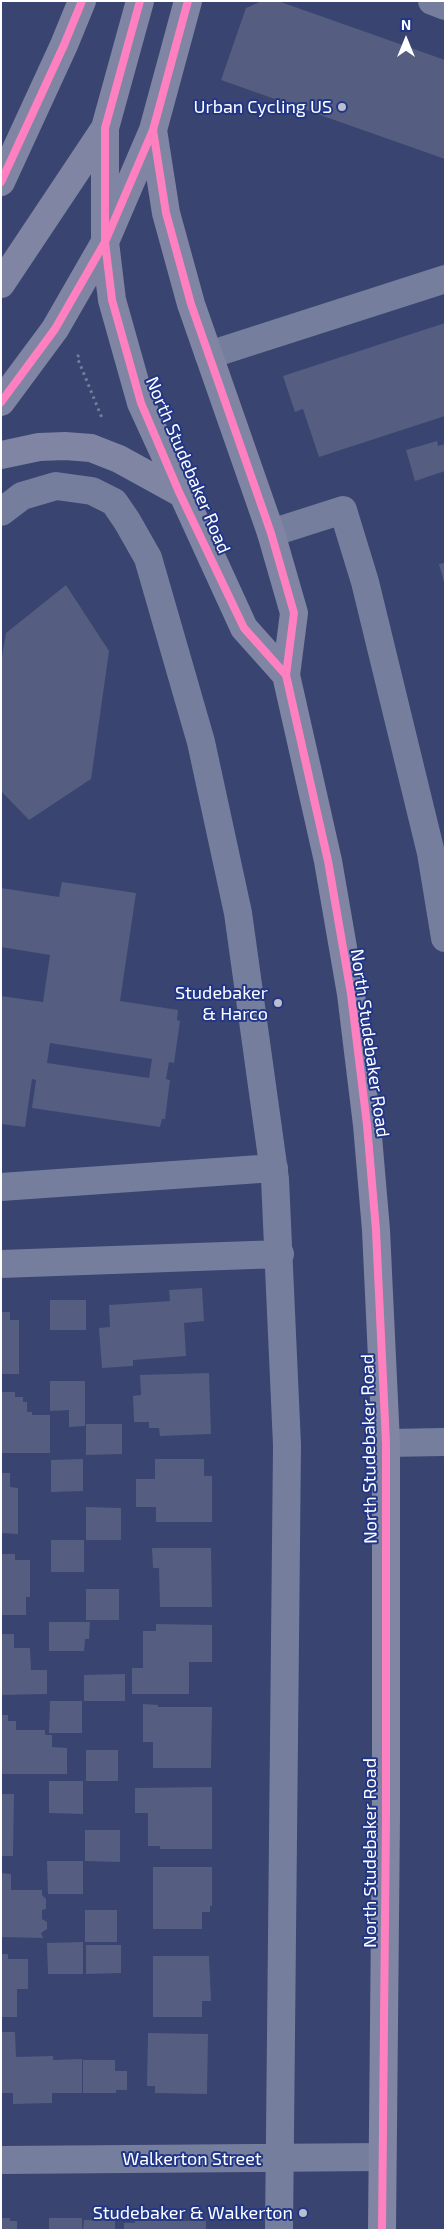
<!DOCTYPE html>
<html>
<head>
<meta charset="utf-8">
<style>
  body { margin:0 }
  #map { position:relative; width:446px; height:2231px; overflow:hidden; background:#394470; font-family:"Exo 2",sans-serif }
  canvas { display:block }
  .frame { position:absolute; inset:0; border:2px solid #fff; pointer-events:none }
  .north { position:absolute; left:381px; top:15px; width:50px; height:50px; -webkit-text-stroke:4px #223687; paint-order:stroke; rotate:0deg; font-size:14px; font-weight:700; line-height:20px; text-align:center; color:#fff }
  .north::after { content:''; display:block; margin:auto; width:18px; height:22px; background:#fff; clip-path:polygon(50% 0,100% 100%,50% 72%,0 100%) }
</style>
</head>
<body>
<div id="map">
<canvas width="446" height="2231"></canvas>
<div class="frame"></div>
<div class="north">N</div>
</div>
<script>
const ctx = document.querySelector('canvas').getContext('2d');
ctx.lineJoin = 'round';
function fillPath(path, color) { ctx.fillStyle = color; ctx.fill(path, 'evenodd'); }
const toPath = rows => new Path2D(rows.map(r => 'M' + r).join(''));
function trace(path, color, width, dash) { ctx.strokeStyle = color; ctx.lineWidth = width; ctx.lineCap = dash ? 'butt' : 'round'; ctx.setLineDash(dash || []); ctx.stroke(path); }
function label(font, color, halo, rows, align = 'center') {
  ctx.font = font + ' "Exo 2",sans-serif'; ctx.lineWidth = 4; ctx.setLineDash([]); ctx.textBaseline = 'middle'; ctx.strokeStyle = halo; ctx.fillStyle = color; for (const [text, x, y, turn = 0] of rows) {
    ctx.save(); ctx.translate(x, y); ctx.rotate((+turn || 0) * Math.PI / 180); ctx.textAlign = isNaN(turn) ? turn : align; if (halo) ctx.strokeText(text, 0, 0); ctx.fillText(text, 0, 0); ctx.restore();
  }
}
fillPath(toPath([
  [262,1,278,1,445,60,445,159,221,80,246,8],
  [445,323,445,416,319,457,303,409,295,412,283,376],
  [437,441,438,446,445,444,445,471,415,481,406,450],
  [445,563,445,582,444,582,439,564],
  [66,585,109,651,91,779,29,820,1,791,1,662,6,633],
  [62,882,136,893,120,1001,178,1010,177,1020,180,1021,174,1063,169,1062,166,1079,170,1080,165,1119,162,1119,160,1127,32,1108,36,1080,32,1079,25,1127,1,1124,1,996,43,1002,50,955,1,947,1,888,59,897],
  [50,1043,152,1059,149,1078,47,1063],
  [202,1288,204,1321,184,1323,186,1356,133,1360,133,1366,102,1368,99,1328,110,1327,109,1305,170,1301,169,1290],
  [50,1300,86,1300,86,1330,50,1330],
  [1,1312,10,1312,10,1320,19,1320,19,1374,1,1374],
  [209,1373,211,1434,160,1436,159,1428,149,1428,149,1422,134,1422,133,1396,141,1395,140,1375],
  [50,1381,85,1381,85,1426,69,1427,69,1410,50,1411],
  [1,1392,15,1392,15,1397,23,1397,23,1402,27,1402,27,1412,32,1412,32,1415,50,1415,50,1453,1,1453],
  [86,1424,122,1424,122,1454,86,1455],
  [83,1459,83,1491,51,1492,51,1460],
  [155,1459,204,1459,204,1476,212,1476,212,1522,156,1522,156,1507,136,1507,136,1479,155,1479],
  [1,1473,10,1473,10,1487,18,1488,18,1534,1,1533],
  [86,1507,121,1508,121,1540,86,1540],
  [51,1540,84,1540,84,1572,51,1572],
  [152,1548,211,1548,212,1607,160,1607,159,1568,153,1568],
  [1,1554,15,1554,15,1560,30,1560,30,1597,26,1597,26,1615,1,1615],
  [86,1589,119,1589,119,1620,86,1620],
  [49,1622,90,1622,89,1639,85,1639,84,1651,49,1651],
  [156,1624,212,1625,212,1662,189,1662,189,1694,132,1694,132,1668,143,1668,143,1631,156,1631],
  [1,1634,14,1634,14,1648,30,1648,31,1670,47,1670,47,1694,1,1695],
  [125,1674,125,1701,84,1701,84,1675],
  [50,1701,82,1701,82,1733,49,1733],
  [143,1704,158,1705,158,1707,212,1707,211,1768,153,1768,153,1742,143,1742],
  [1,1715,8,1715,8,1721,16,1721,16,1730,45,1730,45,1735,52,1735,52,1747,67,1748,67,1774,1,1774],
  [86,1750,118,1750,118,1781,86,1781],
  [49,1781,83,1781,83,1814,49,1813],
  [212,1787,212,1849,160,1849,160,1846,148,1846,148,1813,135,1813,135,1788],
  [1,1794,14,1794,13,1856,1,1856],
  [85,1830,120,1830,120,1862,85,1861],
  [47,1861,83,1861,83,1894,48,1894],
  [153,1867,212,1867,212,1906,210,1906,210,1912,202,1912,202,1929,153,1929],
  [1,1873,11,1874,11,1890,42,1890,42,1895,46,1899,46,1909,42,1910,42,1919,47,1922,47,1929,41,1933,43,1938,1,1937],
  [85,1910,117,1910,117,1942,85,1942],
  [83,1942,83,1974,48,1974,47,1943],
  [86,1945,121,1945,121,1973,86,1974],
  [1,1954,8,1954,8,1959,28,1959,28,1989,17,1989,17,2017,1,2017],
  [153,1956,209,1956,211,2001,202,2001,202,2017,153,2017],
  [1,2032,15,2032,16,2057,53,2056,53,2060,82,2059,82,2093,52,2093,52,2103,13,2104,13,2093,1,2093],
  [148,2033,208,2034,207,2094,155,2093,155,2086,147,2086],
  [83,2060,115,2060,115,2071,127,2071,127,2090,116,2090,116,2093,83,2093],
  [1,2218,10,2218,10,2221,17,2221,17,2230,1,2230],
  [49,2218,82,2218,82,2230,49,2230],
  [84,2220,115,2221,115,2230,83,2230],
  [135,2221,206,2221,206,2230,124,2230,124,2223,135,2223]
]), '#555e80');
trace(toPath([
  [79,355,77,357,102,418]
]), '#757e9d', 3, [2.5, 4]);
trace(toPath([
  [432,1,445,6],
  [209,355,445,279],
  [1,512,22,496,56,486,92,491,114,502,127,521,148,558,201,742,238,913,275,1179,287,1445,279,2230],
  [271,533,343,510,365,582,431,853,445,938],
  [1,1187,274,1168],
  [1,1264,280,1254],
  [386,1443,445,1442],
  [1,2160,382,2157]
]), '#757e9d', 28);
trace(toPath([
  [105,128,105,242,112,300,141,403,244,628,286,675],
  [153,130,166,213,191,304,271,533,294,613,286,675,328,861,351,994,367,1125,376,1230,386,1443,386,1817,382,2230],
  [1,182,64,45,82,1],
  [1,284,105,128,140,1],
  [1,402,55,329,105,242,153,130,188,1],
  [1,455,39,447,65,446,91,448,119,459,179,492]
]), '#7f85a3', 28);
trace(toPath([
  [140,1,105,128,105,242,112,300,141,403,179,492,244,628,286,675],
  [153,130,166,213,191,304,271,533,294,613,286,675,328,861,351,994,367,1125,376,1230,386,1443,386,1817,382,2230],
  [1,182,64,45,82,1],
  [1,402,55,329,105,242,153,130,188,1]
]), '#ff80c0', 8);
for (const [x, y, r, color] of [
  [342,107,5,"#babecd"],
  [278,1003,5,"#babecd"],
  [303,2213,5,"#babecd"]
]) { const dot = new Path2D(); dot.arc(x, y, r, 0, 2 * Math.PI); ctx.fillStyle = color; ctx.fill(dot); trace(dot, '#223687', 2); }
label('18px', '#fff', '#223687', [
  ["Urban Cycling US",332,107],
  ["Studebaker",268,993],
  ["& Harco",268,1014],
  ["Studebaker & Walkerton",293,2213]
], 'right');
label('18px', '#fff', '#223687', [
  ["North Studebaker Road",188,465,67],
  ["North Studebaker Road",370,1043,82],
  ["North Studebaker Road",369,1449,-91],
  ["North Studebaker Road",370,1853,-90],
  ["Walkerton Street",192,2159]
]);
</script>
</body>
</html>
